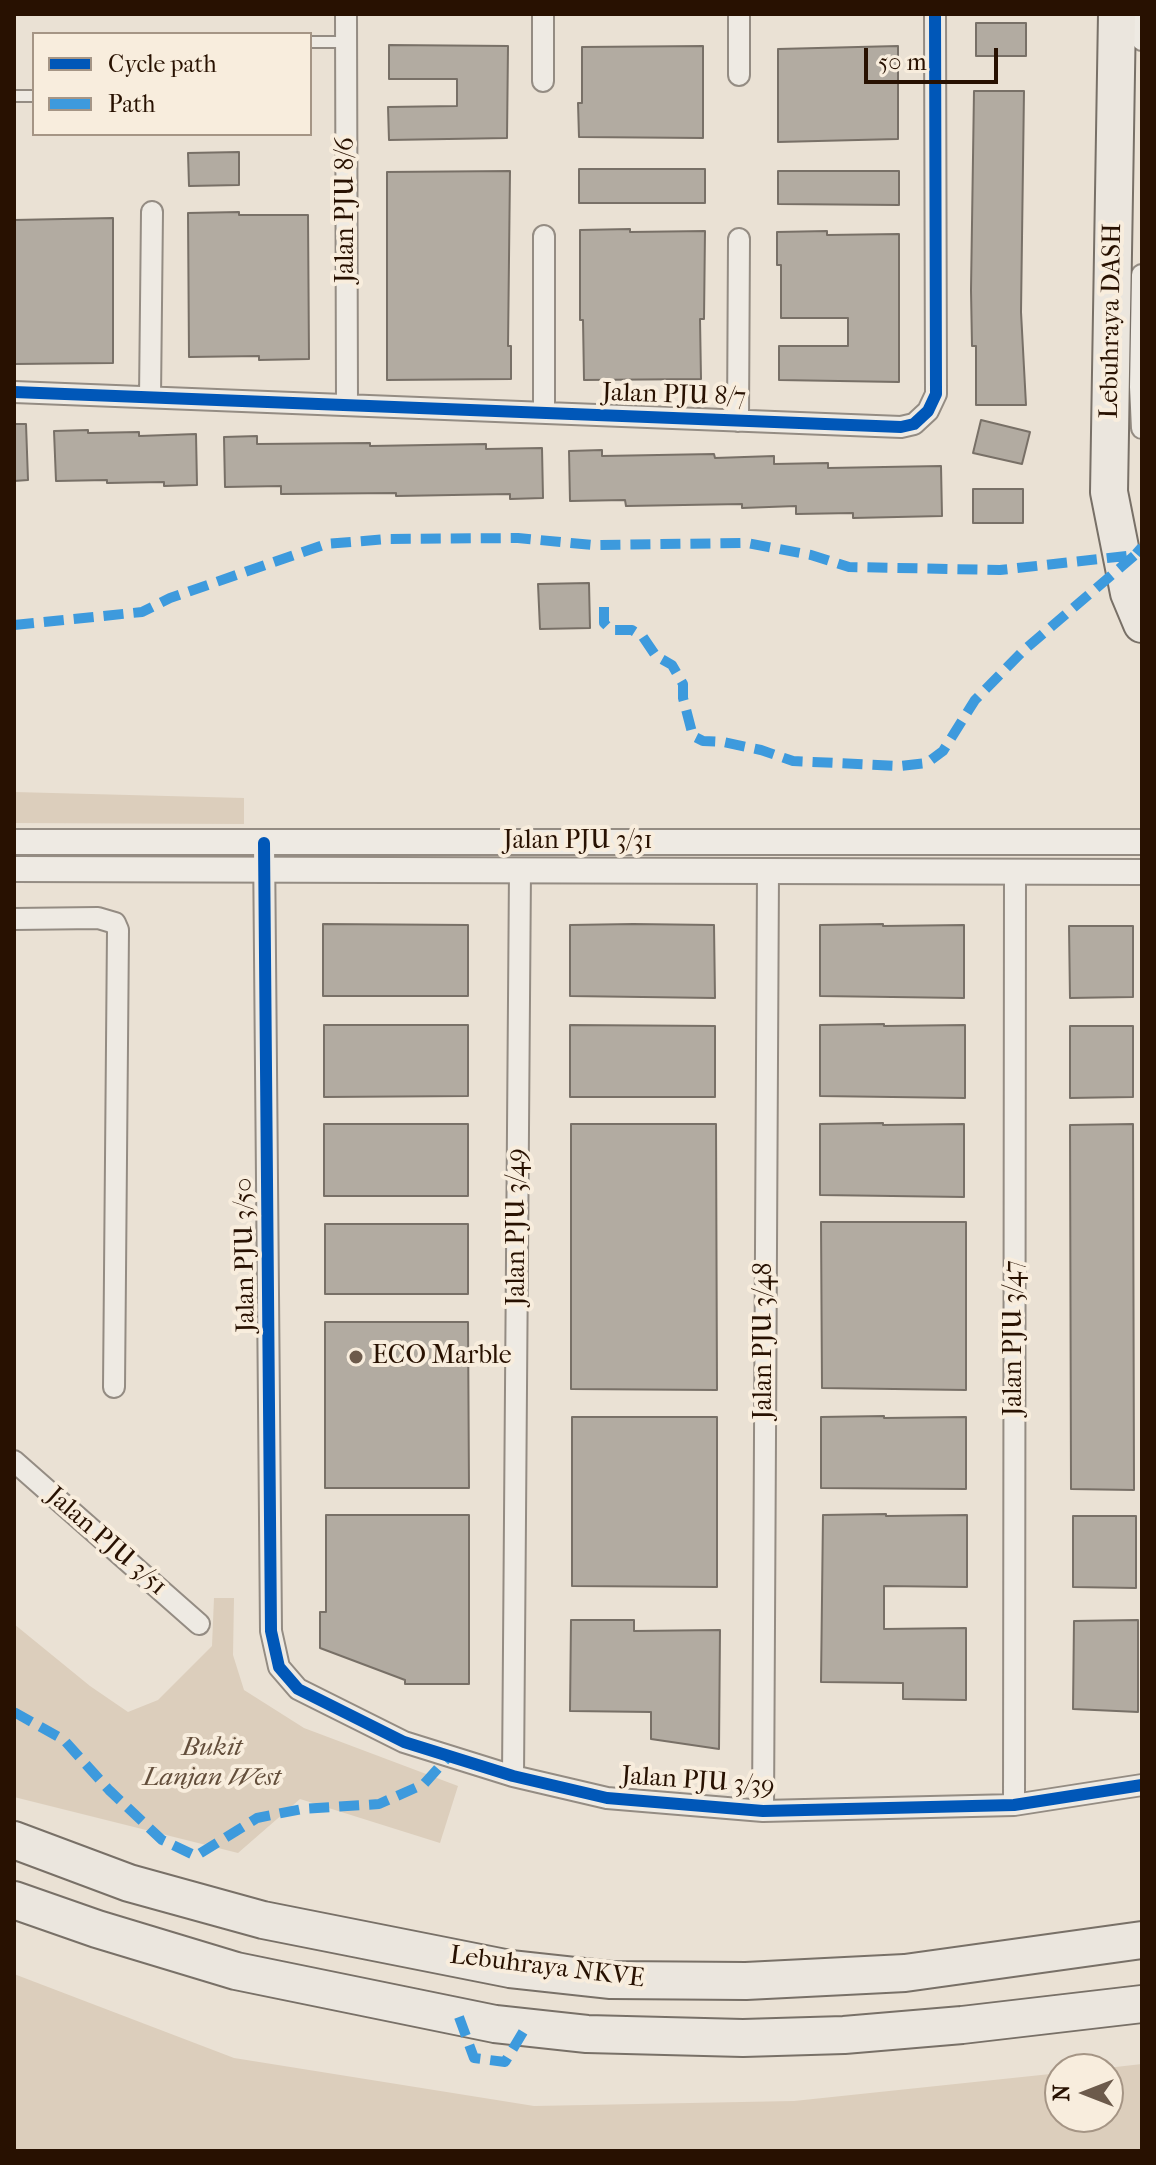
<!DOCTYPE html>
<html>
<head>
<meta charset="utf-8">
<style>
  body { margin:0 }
  #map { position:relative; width:1156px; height:2165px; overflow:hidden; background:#eae1d4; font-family:"IM FELL French Canon",serif }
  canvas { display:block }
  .frame { position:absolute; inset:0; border:16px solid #281101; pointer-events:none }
  .legend { position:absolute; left:32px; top:32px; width:280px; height:104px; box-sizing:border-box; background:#f8eddd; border:2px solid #a59585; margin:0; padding:10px 14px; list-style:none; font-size:24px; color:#281101 }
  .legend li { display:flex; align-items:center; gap:16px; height:40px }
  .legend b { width:40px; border:2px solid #a59585 }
  .north { position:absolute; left:1044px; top:2053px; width:80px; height:80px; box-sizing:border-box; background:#f8eddd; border:2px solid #a59585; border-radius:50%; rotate:270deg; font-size:22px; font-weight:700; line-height:32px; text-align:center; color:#281101 }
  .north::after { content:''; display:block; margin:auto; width:28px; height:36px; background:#6c5a4b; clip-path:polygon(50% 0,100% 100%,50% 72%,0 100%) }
  .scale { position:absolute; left:864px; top:48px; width:134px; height:36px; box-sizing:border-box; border:4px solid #281101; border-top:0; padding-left:10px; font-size:24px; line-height:28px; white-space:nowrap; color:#281101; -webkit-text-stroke:6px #f8eddd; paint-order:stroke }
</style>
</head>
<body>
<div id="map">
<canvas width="1156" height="2165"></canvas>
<div class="frame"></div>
<ul class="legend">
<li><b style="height:10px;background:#0057b8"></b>Cycle path</li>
<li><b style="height:10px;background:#3d9add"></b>Path</li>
</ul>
<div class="north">N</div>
<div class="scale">50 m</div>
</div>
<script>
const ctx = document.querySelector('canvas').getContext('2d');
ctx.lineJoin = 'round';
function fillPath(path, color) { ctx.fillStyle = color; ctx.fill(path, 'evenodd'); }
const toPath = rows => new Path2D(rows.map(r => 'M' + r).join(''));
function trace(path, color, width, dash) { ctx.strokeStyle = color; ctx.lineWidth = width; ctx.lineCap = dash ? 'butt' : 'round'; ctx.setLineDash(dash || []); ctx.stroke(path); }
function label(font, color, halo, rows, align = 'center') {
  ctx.font = font + ' "IM FELL French Canon",serif'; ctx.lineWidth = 8; ctx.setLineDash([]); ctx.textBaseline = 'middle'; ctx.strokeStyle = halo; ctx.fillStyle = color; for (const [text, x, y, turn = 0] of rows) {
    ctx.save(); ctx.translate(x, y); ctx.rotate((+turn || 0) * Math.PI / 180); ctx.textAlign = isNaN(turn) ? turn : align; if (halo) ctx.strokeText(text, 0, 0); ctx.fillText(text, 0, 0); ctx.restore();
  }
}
fillPath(toPath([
  [14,792,244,798,244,824,14,823],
  [214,1598,234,1598,233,1655,244,1690,304,1728,458,1786,440,1843,300,1799,238,1853,14,1797,14,1624,90,1686,128,1712,158,1700,212,1646],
  [14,1974,234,2058,534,2106,794,2101,1060,2073,1060,2117,1108,2117,1108,2069,1098,2069,1142,2064,1142,2151,14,2151]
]), '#dccebc');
const building = toPath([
  [976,23,1026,23,1026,56,976,56,976,23],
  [389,45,508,46,507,138,389,140,388,107,457,106,457,79,389,79,389,45],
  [703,46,703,138,579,137,578,103,582,103,582,47,703,46],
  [898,46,898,139,778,142,778,49,898,46],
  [974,91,1024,91,1021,312,1026,405,976,405,976,346,972,346,971,290,974,91],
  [239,152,239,185,189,186,188,153,239,152],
  [579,169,705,169,705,203,579,203,579,169],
  [510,171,508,346,511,346,511,379,387,380,387,172,510,171],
  [778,171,899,171,899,205,778,204,778,171],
  [239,212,239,215,308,215,309,359,259,360,259,356,189,357,188,213,239,212],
  [113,218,113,363,14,364,14,220,113,218],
  [630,229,630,232,705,231,704,319,700,319,701,379,584,380,583,320,580,320,580,230,630,229],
  [827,231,827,235,899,234,899,382,779,380,779,346,848,346,848,318,781,318,781,265,777,265,777,232,827,231],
  [981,420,1030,432,1022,464,973,453,981,420],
  [14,424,26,424,28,480,14,481,14,424],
  [88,430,88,433,139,432,139,436,196,434,197,485,164,486,164,482,107,483,107,480,56,481,54,431,88,430],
  [257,436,257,444,370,443,370,446,486,444,486,449,542,448,543,498,510,499,510,494,396,496,396,493,281,494,281,486,225,487,224,437,257,436],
  [602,450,602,456,714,454,715,458,774,456,774,464,828,463,828,468,941,466,942,516,853,518,853,513,796,514,796,506,742,508,742,504,626,506,625,500,570,501,569,451,602,450],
  [973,489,1023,489,1023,523,973,523,973,489],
  [589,583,590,628,540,629,538,584,589,583],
  [323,924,468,925,468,996,323,996,323,924],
  [633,924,714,925,715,998,570,996,570,925,633,924],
  [883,924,883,926,964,925,964,998,820,996,820,925,883,924],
  [1069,926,1133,926,1133,997,1070,998,1069,926],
  [884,1024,884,1026,965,1025,965,1098,820,1096,820,1025,884,1024],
  [324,1025,468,1025,468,1096,324,1097,324,1025],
  [570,1025,715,1026,715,1097,570,1097,570,1025],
  [1070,1026,1133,1026,1133,1097,1070,1098,1070,1026],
  [883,1123,883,1125,964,1124,964,1197,820,1195,820,1124,883,1123],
  [324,1124,468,1124,468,1196,324,1196,324,1124],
  [571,1124,716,1124,717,1390,571,1389,571,1124],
  [1133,1124,1134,1490,1071,1489,1070,1125,1133,1124],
  [821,1222,966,1222,966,1390,822,1388,821,1222],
  [325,1224,468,1224,468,1294,325,1294,325,1224],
  [325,1322,468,1322,469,1488,325,1488,325,1322],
  [884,1416,884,1418,966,1417,966,1489,821,1488,821,1417,884,1416],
  [572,1417,717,1417,717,1587,572,1586,572,1417],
  [886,1514,886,1516,967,1515,967,1587,884,1586,884,1629,966,1628,966,1700,903,1699,903,1683,821,1682,823,1515,886,1514],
  [326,1515,469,1515,469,1684,405,1684,405,1680,320,1648,320,1612,326,1612,326,1515],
  [1073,1516,1136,1516,1136,1588,1073,1587,1073,1516],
  [571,1620,634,1620,634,1631,720,1630,719,1749,651,1739,651,1712,570,1711,571,1620],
  [1138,1620,1138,1712,1073,1709,1074,1621,1138,1620]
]);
fillPath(building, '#b2aba1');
trace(building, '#787067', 2);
const service = toPath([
  [310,42,346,42],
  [14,96,34,96]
]);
const minor = toPath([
  [346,14,347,405],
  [543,14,543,81],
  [1139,14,1142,40],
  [739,75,739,14],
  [544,236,544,413],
  [1142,275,1140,387,1142,428],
  [14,392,901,427,914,424,928,411,936,394,935,14],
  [150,397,152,212],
  [738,421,739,239],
  [264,843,271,1631,279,1667,298,1689,404,1742,513,1776,607,1798,763,1811,1014,1805,1142,1785],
  [14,919,98,918,115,923,118,930,114,1387],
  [14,1461,199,1624],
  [513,1776,520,870],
  [1014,1805,1015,872],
  [763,1811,768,871]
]);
const tertiary = toPath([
  [14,842,1142,842],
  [14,869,1142,872]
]);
const motorway = toPath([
  [1117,14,1109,492,1129,593,1142,624],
  [14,1840,129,1883,263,1920,510,1969,611,1980,746,1981,905,1973,1142,1940],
  [14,1900,97,1929,236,1971,495,2024,587,2034,743,2038,844,2035,962,2025,1142,2004]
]);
trace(service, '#948c83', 14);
trace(minor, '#948c83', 24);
trace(tertiary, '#948c83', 28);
trace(motorway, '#787067', 40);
trace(service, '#eeeae3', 10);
trace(minor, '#eeeae3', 20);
trace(tertiary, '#eeeae3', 24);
trace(motorway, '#ebe6de', 36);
trace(toPath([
  [604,607,604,623,611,630,632,630,643,637,656,656,672,665,683,684,683,698,693,736,703,741,723,742,761,750,793,761,900,766,927,763,943,751,975,700,1024,650,1135,555],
  [14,625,142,612,170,598,326,544,387,539,518,538,593,545,747,543,811,555,849,567,1000,570,1135,555,1142,547],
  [14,1712,64,1740,109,1790,162,1840,196,1856,257,1818,302,1809,379,1804,424,1784,449,1756],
  [459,2017,474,2058,505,2062,526,2027]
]), '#3d9add', 10, [20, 10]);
trace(toPath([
  [14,392,901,427,914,424,928,411,936,394,935,14],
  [264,843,271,1631,279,1667,298,1689,404,1742,513,1776,607,1798,763,1811,1014,1805,1142,1785]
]), '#0057b8', 12);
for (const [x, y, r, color] of [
  [356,1357,8,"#6c5a4b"]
]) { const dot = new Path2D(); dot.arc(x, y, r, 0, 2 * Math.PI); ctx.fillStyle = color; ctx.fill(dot); trace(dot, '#f8eddd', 3); }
label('26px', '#281101', '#f8eddd', [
  ["Jalan PJU 8/6",347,210,-90],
  ["Lebuhraya DASH",1112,321,-89],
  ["Jalan PJU 8/7",674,396,2],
  ["Jalan PJU 3/31",578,842],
  ["Jalan PJU 3/49",518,1227,-90],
  ["Jalan PJU 3/50",246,1255,-91],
  ["Jalan PJU 3/47",1015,1338,-90],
  ["Jalan PJU 3/48",765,1341,-90],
  ["Jalan PJU 3/51",106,1542,41],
  ["Jalan PJU 3/39",698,1782,4],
  ["Lebuhraya NKVE",547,1968,7]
]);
label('26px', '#281101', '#f8eddd', [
  ["ECO Marble",372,1357]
], 'left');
label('italic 26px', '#634e3b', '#f8eddd', [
  ["Bukit",212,1749],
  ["Lanjan West",212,1779]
]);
</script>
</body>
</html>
